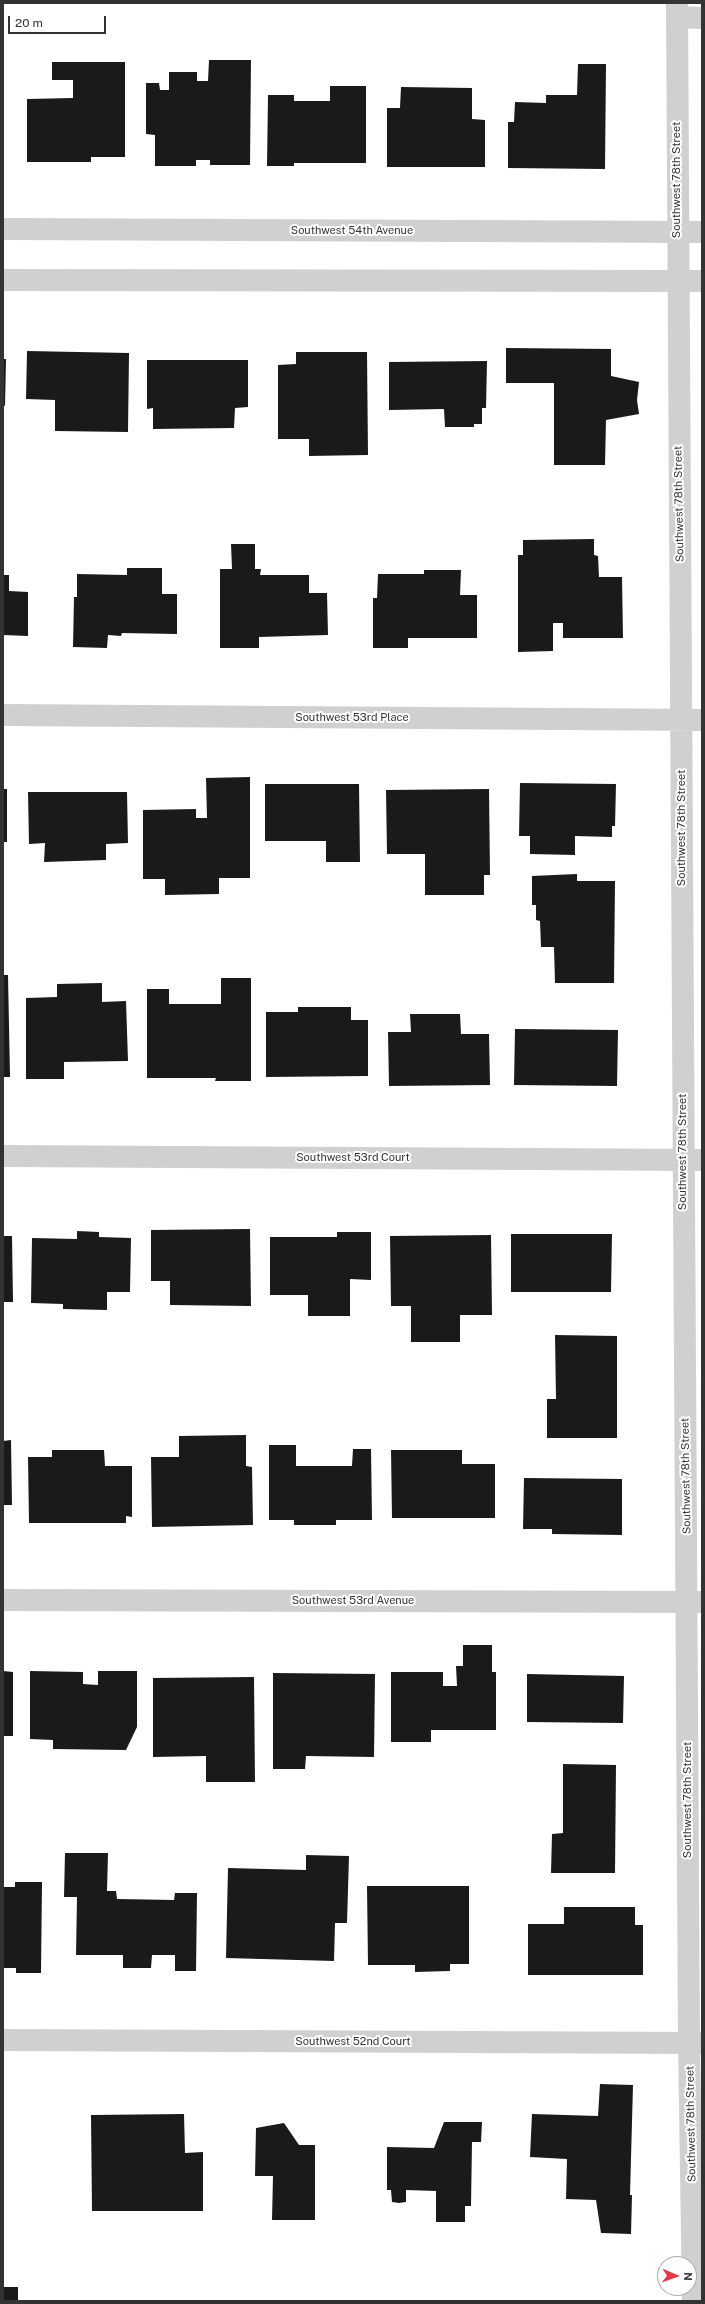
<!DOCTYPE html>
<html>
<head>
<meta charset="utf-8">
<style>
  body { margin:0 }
  #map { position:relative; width:705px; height:2304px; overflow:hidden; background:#fff; font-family:"Public Sans",sans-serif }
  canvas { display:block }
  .frame { position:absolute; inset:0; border:4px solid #333; pointer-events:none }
  .north { position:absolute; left:657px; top:2256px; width:40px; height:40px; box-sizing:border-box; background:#fff; border:1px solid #adadad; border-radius:50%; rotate:92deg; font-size:11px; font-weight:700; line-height:16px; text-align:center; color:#333 }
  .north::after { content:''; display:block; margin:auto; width:14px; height:18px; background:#e63946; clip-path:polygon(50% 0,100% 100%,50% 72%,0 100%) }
  .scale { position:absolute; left:8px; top:16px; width:98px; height:18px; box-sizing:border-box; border:2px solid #333; border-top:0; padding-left:5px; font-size:12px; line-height:14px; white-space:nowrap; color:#333; -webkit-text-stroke:3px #fff; paint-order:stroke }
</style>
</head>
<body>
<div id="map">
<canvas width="705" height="2304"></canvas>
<div class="frame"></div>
<div class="north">N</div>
<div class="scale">20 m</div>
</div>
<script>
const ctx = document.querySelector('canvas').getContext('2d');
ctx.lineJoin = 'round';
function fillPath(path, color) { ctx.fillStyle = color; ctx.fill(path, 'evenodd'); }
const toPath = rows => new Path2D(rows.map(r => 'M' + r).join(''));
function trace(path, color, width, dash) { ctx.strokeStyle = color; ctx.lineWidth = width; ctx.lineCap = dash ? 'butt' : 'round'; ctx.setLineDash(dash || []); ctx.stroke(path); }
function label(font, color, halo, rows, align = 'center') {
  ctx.font = font + ' "Public Sans",sans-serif'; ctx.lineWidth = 4; ctx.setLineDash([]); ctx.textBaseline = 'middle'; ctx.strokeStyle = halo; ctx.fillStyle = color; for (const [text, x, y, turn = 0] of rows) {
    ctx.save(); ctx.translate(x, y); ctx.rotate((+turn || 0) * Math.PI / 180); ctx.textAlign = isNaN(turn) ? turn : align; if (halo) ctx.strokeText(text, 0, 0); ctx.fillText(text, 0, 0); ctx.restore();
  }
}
fillPath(toPath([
  [209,60,251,60,250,165,210,165,210,160,196,160,196,166,155,166,155,135,146,134,146,83,159,83,160,90,169,90,169,72,197,72,197,81,208,81],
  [52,62,125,62,125,157,91,157,91,162,27,162,27,99,73,98,73,80,52,80],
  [578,64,606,64,605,169,508,168,508,122,514,122,515,102,546,103,546,95,577,95],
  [330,86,366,86,366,163,294,163,294,166,267,166,268,95,294,95,294,101,330,101],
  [401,87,472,88,472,119,485,120,485,167,387,167,387,108,400,108],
  [506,348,611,349,611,376,639,382,637,400,639,414,606,420,605,465,554,465,554,383,506,383],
  [27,351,129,353,128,432,55,431,55,400,26,399],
  [296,352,367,352,368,455,309,456,309,439,278,439,278,365,296,364],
  [3,359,6,359,5,406,3,405],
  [147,360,248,360,248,407,235,408,234,428,153,429,153,408,147,409],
  [487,361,486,408,482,408,482,424,474,424,474,427,445,427,444,409,389,410,389,362],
  [594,539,594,555,598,556,599,577,622,577,623,638,563,638,563,623,553,623,553,651,518,652,518,555,523,555,523,540],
  [231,544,255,544,255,569,261,569,260,575,309,575,309,593,327,593,328,635,259,637,259,648,220,648,220,569,232,569],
  [127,568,162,568,162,594,177,594,177,634,122,633,121,636,108,635,107,648,73,647,74,597,77,597,77,574,127,575],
  [424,570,461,570,460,595,477,595,477,638,408,638,408,648,373,648,373,598,377,598,378,574,424,574],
  [3,575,9,575,9,591,28,592,28,636,3,635],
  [250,777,250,878,219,878,219,894,165,895,165,879,143,879,143,810,196,809,196,818,207,818,206,778],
  [520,783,616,784,615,826,612,826,612,837,575,836,575,855,530,854,530,836,519,836],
  [265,784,359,784,360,862,326,862,326,841,265,841],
  [3,789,7,789,7,842,3,842],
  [489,789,490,875,484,875,484,895,425,895,425,854,387,854,386,790],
  [28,792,127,792,128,843,106,844,106,860,44,862,45,843,29,844],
  [577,874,577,881,615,881,614,983,555,983,554,947,541,947,540,921,536,920,536,905,532,905,532,876],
  [3,975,8,975,10,1077,3,1077],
  [221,978,251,978,251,1081,215,1081,216,1078,147,1078,147,989,169,989,169,1004,221,1004],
  [102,983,102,1002,126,1001,128,1061,64,1062,64,1079,26,1079,26,998,57,997,57,984],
  [298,1007,351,1007,351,1020,368,1020,368,1076,266,1077,266,1012,298,1012],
  [410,1014,460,1014,461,1034,489,1034,490,1085,389,1086,388,1032,411,1032],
  [515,1029,618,1030,617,1086,514,1085],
  [250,1229,251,1306,170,1305,170,1281,151,1281,151,1230],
  [77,1231,99,1232,99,1237,131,1238,130,1292,107,1292,107,1310,63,1309,63,1304,31,1303,32,1238,77,1239],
  [337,1232,371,1232,371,1280,350,1279,350,1316,308,1316,308,1295,270,1295,270,1237,337,1237],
  [511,1234,612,1234,611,1292,511,1292],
  [491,1235,492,1315,460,1315,460,1342,411,1342,411,1306,391,1306,390,1236],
  [3,1236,12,1236,13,1302,3,1302],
  [555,1335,617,1336,617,1438,547,1438,547,1399,556,1399],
  [246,1435,246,1466,252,1467,253,1525,152,1527,151,1457,179,1457,179,1436],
  [11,1440,12,1505,3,1505,3,1441],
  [269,1445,296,1445,296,1466,352,1466,353,1449,371,1449,372,1520,336,1520,336,1525,294,1525,294,1520,269,1520],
  [52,1450,104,1450,105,1466,132,1466,132,1517,126,1516,126,1523,29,1523,28,1457,52,1457],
  [391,1450,462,1450,462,1464,495,1464,495,1518,392,1518],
  [524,1478,622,1479,622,1535,552,1534,552,1529,523,1529],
  [463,1645,492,1645,492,1672,496,1672,496,1730,431,1730,431,1742,391,1742,391,1672,443,1672,443,1686,457,1686,456,1666,463,1666],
  [3,1671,13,1672,13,1736,3,1736],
  [30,1671,83,1672,83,1684,98,1685,98,1671,137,1671,137,1727,126,1750,53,1749,53,1740,30,1739],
  [273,1673,375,1674,374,1757,306,1756,305,1769,273,1769],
  [527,1674,624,1676,623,1723,527,1722],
  [254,1677,255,1782,206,1782,206,1756,153,1757,153,1678],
  [563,1764,616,1765,615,1873,551,1873,552,1834,563,1833],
  [65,1853,108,1853,107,1891,116,1891,117,1899,174,1900,175,1893,197,1893,196,1971,175,1971,175,1955,152,1955,151,1968,123,1968,123,1955,76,1955,77,1897,64,1897],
  [306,1855,349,1856,347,1923,335,1923,334,1961,226,1958,228,1868,306,1870],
  [15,1882,42,1882,41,1973,16,1973,16,1968,3,1968,3,1887,15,1887],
  [367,1886,469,1886,469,1964,450,1964,450,1971,415,1972,415,1965,368,1965],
  [564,1907,635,1907,635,1925,643,1925,643,1975,528,1975,528,1924,564,1924],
  [600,2084,633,2085,630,2195,632,2195,631,2234,601,2233,596,2200,566,2199,567,2159,530,2157,532,2114,598,2116],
  [184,2114,185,2153,203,2152,203,2211,92,2211,91,2115],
  [444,2122,482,2122,481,2142,472,2142,471,2206,465,2206,465,2222,436,2222,436,2191,406,2190,406,2202,399,2203,392,2202,391,2190,387,2190,387,2147,434,2148],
  [284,2123,299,2145,315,2145,315,2220,272,2220,273,2176,255,2176,256,2128],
  [3,2287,18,2287,18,2301,3,2301]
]), '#1a1a1a');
trace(toPath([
  [677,3,689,2043,693,2301],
  [677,17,702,18],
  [3,229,702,232],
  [3,280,702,281],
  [3,715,702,720],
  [3,1156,702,1160],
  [3,1600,701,1602],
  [3,2040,702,2043]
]), '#d0d0d0', 22);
label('11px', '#333', '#fff', [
  ["Southwest 78th Street",677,180,-90],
  ["Southwest 54th Avenue",352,231],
  ["Southwest 78th Street",679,504,-91],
  ["Southwest 53rd Place",352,718],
  ["Southwest 78th Street",682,828,-90],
  ["Southwest 78th Street",683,1152,-90],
  ["Southwest 53rd Court",353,1158],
  ["Southwest 78th Street",686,1476,-91],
  ["Southwest 53rd Avenue",353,1601],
  ["Southwest 78th Street",688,1800,-90],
  ["Southwest 52nd Court",353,2042],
  ["Southwest 78th Street",691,2124,-91]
]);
</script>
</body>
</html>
